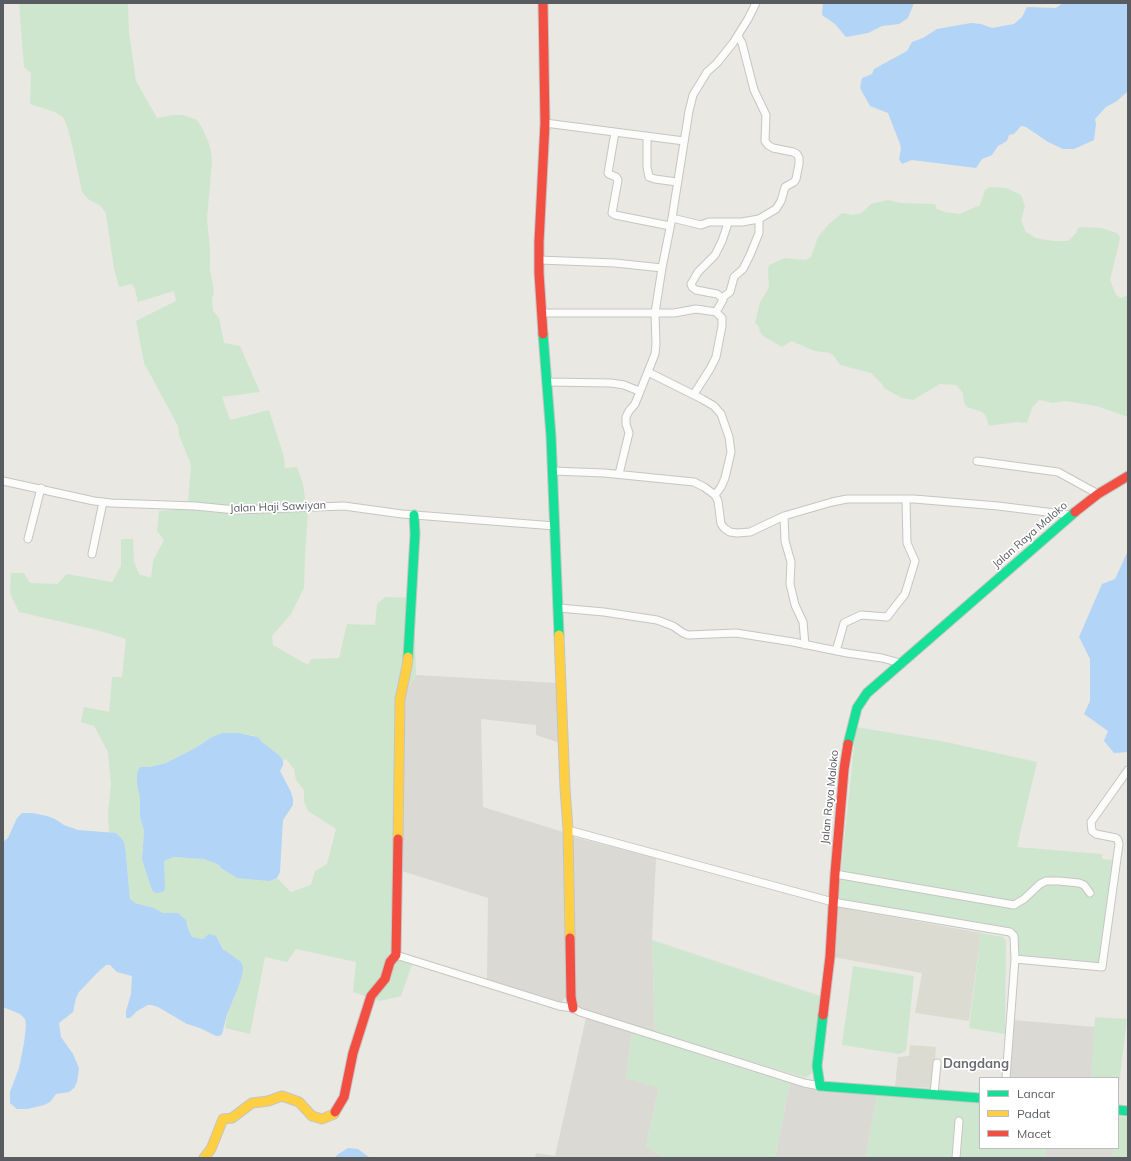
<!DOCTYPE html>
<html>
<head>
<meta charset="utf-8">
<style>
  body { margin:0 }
  #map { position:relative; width:1131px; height:1161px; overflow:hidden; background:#e9e8e2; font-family:Mulish,sans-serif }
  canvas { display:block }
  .frame { position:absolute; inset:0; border:4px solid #585b60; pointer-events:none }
  .legend { position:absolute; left:979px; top:1077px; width:140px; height:72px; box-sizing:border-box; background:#fff; border:1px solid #bcbdbf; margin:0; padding:5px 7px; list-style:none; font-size:12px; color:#585b60 }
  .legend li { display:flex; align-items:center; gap:8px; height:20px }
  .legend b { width:20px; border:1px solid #bcbdbf }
</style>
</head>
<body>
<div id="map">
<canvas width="1131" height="1161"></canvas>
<div class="frame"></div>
<ul class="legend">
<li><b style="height:5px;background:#16e098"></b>Lancar</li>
<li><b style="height:5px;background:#ffcf43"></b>Padat</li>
<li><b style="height:5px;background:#f24e42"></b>Macet</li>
</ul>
</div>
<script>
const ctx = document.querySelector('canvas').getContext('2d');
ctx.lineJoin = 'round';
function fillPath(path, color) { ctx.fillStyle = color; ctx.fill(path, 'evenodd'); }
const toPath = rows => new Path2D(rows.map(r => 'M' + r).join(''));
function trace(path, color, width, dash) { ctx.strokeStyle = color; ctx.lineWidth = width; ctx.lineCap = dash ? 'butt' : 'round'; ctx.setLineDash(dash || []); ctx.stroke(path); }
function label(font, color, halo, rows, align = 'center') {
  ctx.font = font + ' Mulish,sans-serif'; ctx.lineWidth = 3.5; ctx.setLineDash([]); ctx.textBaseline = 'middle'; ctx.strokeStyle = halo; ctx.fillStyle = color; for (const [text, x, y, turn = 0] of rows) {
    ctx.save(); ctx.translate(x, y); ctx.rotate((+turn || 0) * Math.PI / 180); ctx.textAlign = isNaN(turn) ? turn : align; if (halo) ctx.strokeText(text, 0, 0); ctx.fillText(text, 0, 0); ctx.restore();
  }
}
fillPath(toPath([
  [416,675,557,683,560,743,536,735,536,725,481,719,483,807,563,832,568,994,560,1004,487,979,488,898,402,871,404,695],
  [570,836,656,858,652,940,655,1033,579,1009,575,1004],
  [586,1018,632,1032,626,1078,659,1087,646,1146,664,1158,535,1158,536,1153,555,1156],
  [1013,1020,1095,1027,1091,1078,1010,1078],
  [790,1083,817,1088,877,1094,866,1158,775,1158],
  [1046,1148,1114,1148,1113,1158,1045,1158]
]), '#dad9d3');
fillPath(toPath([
  [837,907,981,933,969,1021,915,1013,922,973,833,957],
  [910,1045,936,1047,933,1088,895,1086,898,1057,909,1056]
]), '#dcdbd1');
fillPath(toPath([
  [19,3,128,3,129,32,136,81,157,118,173,115,183,115,197,120,202,128,208,141,211,151,212,161,207,219,210,249,210,269,214,292,212,300,213,311,219,318,224,343,240,346,260,392,222,397,230,420,269,410,284,457,285,468,297,467,303,484,306,506,228,509,188,502,191,465,179,435,178,426,144,363,136,321,176,301,174,291,138,302,135,289,132,284,119,287,114,269,106,214,101,206,88,199,82,192,73,149,67,126,63,117,55,112,30,104,31,73,24,67],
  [990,187,1006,188,1021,195,1025,206,1021,221,1026,232,1036,238,1053,241,1068,241,1076,233,1078,228,1083,227,1101,228,1117,233,1120,237,1119,243,1110,280,1116,295,1121,298,1128,295,1128,417,1097,406,1064,401,1053,403,1039,400,1032,408,1027,423,1017,422,989,426,986,416,982,412,967,407,964,403,963,393,956,385,940,384,913,400,902,398,884,388,882,384,871,373,840,365,834,356,830,353,815,351,791,341,782,347,763,336,760,332,759,327,755,323,760,302,769,288,768,270,769,265,785,258,806,260,811,257,818,237,829,224,842,213,852,215,859,214,863,212,871,204,888,200,900,203,935,204,937,209,945,212,960,214,980,205,985,190],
  [190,509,230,513,308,510,305,557,304,588,291,614,272,636,273,645,308,665,311,659,339,658,347,624,375,625,377,604,385,597,414,598,416,675,404,695,402,780,401,955,414,959,401,996,380,1001,353,992,356,962,296,949,287,962,265,957,250,1034,225,1028,227,1014,236,993,225,951,216,936,203,939,195,938,192,937,189,931,188,924,178,913,163,913,154,908,135,903,130,899,125,845,116,833,109,833,108,814,111,784,108,752,94,726,81,722,84,707,109,712,112,677,122,677,126,639,97,630,19,612,10,593,11,573,24,573,30,583,57,584,67,574,112,582,121,566,121,539,133,539,134,562,139,574,151,578,153,561,164,540,157,531,159,511],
  [228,733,251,735,258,737,261,742,280,756,283,761,286,759,294,769,296,780,304,790,304,802,308,811,336,829,327,864,315,871,311,885,291,892,277,878,271,881,221,868,219,865,204,859,174,857,164,861,163,868,142,859,144,831,140,817,140,798,137,777,140,767,150,767,166,763,197,747,210,738],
  [856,727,946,742,1037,762,1017,847,1102,854,1102,859,1113,860,1099,966,1013,957,1014,931,838,900],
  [981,933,1003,937,1006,941,1005,1034,969,1028],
  [652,940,820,996,812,1073,806,1078,655,1033],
  [853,966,914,976,906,1051,899,1054,842,1045],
  [1095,1017,1127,1019,1118,1092,1118,1078,1091,1078],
  [632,1032,713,1059,790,1083,775,1158,663,1158,646,1146,659,1088,626,1078],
  [877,1094,980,1103,980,1148,1046,1148,1045,1158,866,1158],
  [1118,1116,1128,1117,1128,1158,1113,1158,1114,1148,1118,1148]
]), '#cfe6ce');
fillPath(toPath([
  [823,3,914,3,908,18,899,24,882,26,868,33,846,37,835,24,822,15],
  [1063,3,1128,3,1128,91,1117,101,1106,107,1095,119,1096,124,1094,140,1074,149,1063,149,1048,142,1026,127,1021,126,1014,134,1009,135,1007,141,998,146,992,155,982,159,976,168,912,160,902,164,899,159,901,149,900,144,888,113,870,106,860,88,862,78,872,74,874,69,907,51,912,42,923,38,937,29,971,23,981,24,992,28,1014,24,1022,17,1027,7,1056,8],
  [1128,551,1128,752,1114,753,1104,741,1108,731,1084,714,1090,701,1090,659,1079,637,1102,584,1115,579],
  [222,733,238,733,258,737,262,742,280,756,283,761,283,765,280,771,291,792,293,799,293,805,283,820,280,872,277,878,270,881,237,878,221,868,219,865,212,862,204,859,174,857,164,861,165,889,163,892,156,893,152,890,142,859,144,831,140,817,140,798,137,784,137,773,140,767,150,767,166,763,197,747,210,738],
  [22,813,32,813,47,816,55,819,64,825,78,830,116,833,122,839,125,845,130,899,135,903,154,908,163,913,178,913,186,920,189,931,192,937,203,939,209,934,216,936,223,949,241,962,243,968,242,976,236,993,227,1014,222,1034,219,1036,216,1036,200,1028,187,1024,158,1007,152,1005,148,1005,137,1011,130,1018,126,1018,126,1011,131,994,132,976,117,972,110,965,106,965,97,973,79,992,76,998,73,1012,59,1023,61,1037,73,1054,79,1068,77,1082,74,1088,69,1092,56,1094,50,1102,44,1105,27,1109,17,1109,10,1103,10,1092,19,1068,24,1043,26,1026,25,1019,20,1014,3,1007,3,842,8,838,17,818],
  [348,1148,358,1149,370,1158,335,1158,337,1155]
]), '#b2d4f6');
const street = toPath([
  [545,123,684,141],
  [615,132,608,173,609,174,616,177,618,180,612,213,615,215,670,226],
  [647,136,647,167,649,177,655,179,677,182],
  [672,218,701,225,709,222,742,222,759,219,776,209,781,201,785,187,794,182,796,179,799,164,799,158,797,154,793,152,773,148,768,145,765,141,766,115,754,90,742,43,738,36],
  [539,260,615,263,662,268],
  [722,298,730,292,734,277,743,269,750,255,759,233,759,219],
  [716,312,723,300,721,297,717,294,696,290,692,287,691,284,698,272,715,255,722,241,728,223],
  [542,313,655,313,662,268,672,218,689,111,693,95,707,72,717,63,733,43,748,19,756,3],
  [648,372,702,399,714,406,721,414,729,437,731,452,725,478,721,487,715,495],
  [547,382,611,383,624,385,639,391],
  [977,461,1058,472,1098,494],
  [553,471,604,473,694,482,704,487,715,495,718,501,721,524,724,528,730,532,737,533,750,532,784,516,832,502,847,499,914,499,998,506,1071,515],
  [619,474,629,433,626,424,626,417,629,411,635,404,655,354,656,344,655,313,674,313,696,309,716,312,722,318,722,326,716,357,710,369,694,394],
  [3,481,94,501,111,503,195,506,236,510,344,506,402,514,555,526],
  [784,516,785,541,791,562,790,584,795,605,803,622,805,645],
  [28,539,41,488],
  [92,554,103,502],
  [559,608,604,612,657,620,673,626,683,633,688,635,736,633,793,642,847,653,882,658,900,663],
  [836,651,844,623,861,615,887,617,905,594,915,561,907,543,906,499],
  [568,830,833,902,1010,932,1014,936,1015,959,1006,1078],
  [835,874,1014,905,1024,899,1040,884,1046,881,1059,881,1079,883,1084,885,1090,893],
  [396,955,559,1006,573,1008,580,1012,804,1083,820,1086],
  [1015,959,1102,967,1119,844,1118,840,1116,838,1096,834,1092,831,1091,822,1128,770],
  [934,1094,937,1063],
  [956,1158,959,1121]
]);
const fast = toPath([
  [543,334,551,436,559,635],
  [408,657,415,534,414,515],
  [848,744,857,708,867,693,1075,512],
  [823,1015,817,1066,820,1086,980,1098],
  [1118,1110,1128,1111]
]);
const slow = toPath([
  [559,635,565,788,568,830,570,938],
  [398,839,400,699,407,666,408,657],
  [204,1158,211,1149,223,1119,232,1118,252,1103,268,1101,282,1096,299,1102,312,1116,322,1119,334,1114,335,1112]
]);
const jam = toPath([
  [543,3,545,123,539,242,539,273,543,334],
  [1075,512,1098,494,1128,476],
  [570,938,571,997,573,1008],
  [823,1015,830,957,835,874,844,769,848,744],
  [335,1112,344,1097,353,1053,371,996,385,979,390,962,396,955,398,839]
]);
trace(street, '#c5c5c3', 9);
trace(fast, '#c5c5c4', 11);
trace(slow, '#c5c5c4', 11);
trace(jam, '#c5c5c4', 11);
trace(street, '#fcfcfb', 7);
trace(fast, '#16e098', 9);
trace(slow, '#ffcf43', 9);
trace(jam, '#f24e42', 9);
label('11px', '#585b60', '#fff', [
  ["Jalan Haji Sawiyan",278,507,-2],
  ["Jalan Raya Maloko",1030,535,-41],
  ["Jalan Raya Maloko",830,797,-84]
]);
label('bold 13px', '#696d73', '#fff', [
  ["Dangdang",976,1064]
]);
</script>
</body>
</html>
